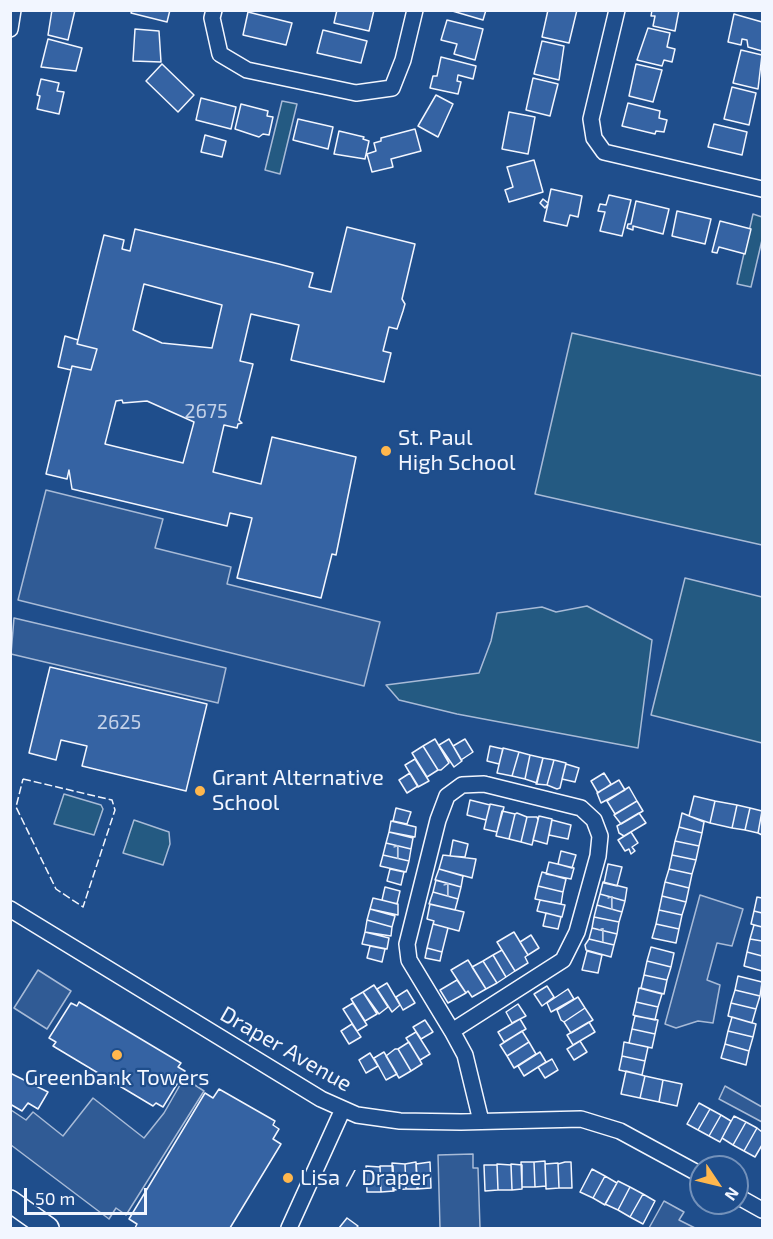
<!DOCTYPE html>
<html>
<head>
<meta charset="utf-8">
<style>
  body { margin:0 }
  #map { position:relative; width:773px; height:1239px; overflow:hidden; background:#1f4e8c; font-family:"Exo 2",sans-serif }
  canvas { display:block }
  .frame { position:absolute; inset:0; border:12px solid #f2f6ff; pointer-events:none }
  .north { position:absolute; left:689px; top:1155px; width:60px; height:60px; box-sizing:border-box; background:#1f4e8c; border:2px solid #7391ba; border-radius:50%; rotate:125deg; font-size:16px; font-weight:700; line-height:24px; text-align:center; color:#f2f6ff }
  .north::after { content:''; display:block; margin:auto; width:21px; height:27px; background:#ffb74d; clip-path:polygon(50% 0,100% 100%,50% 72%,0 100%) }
  .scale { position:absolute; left:24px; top:1188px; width:123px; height:27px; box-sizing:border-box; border:3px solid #f2f6ff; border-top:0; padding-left:8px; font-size:18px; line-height:21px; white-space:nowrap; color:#f2f6ff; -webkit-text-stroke:4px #1f4e8c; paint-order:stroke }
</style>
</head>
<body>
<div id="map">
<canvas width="773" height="1239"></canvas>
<div class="frame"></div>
<div class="north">N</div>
<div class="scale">50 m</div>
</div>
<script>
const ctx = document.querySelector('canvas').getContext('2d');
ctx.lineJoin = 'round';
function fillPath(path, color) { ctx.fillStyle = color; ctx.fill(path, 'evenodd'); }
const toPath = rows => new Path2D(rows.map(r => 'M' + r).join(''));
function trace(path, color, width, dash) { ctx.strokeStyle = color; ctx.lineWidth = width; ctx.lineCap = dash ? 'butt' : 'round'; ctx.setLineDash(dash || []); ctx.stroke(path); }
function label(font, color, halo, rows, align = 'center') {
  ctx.font = font + ' "Exo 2",sans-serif'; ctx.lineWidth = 4.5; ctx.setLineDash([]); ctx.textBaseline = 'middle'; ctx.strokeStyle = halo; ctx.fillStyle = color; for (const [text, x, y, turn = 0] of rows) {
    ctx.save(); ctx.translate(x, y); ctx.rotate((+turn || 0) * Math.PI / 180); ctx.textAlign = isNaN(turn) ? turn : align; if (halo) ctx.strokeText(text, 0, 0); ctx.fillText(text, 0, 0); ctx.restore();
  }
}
const green = toPath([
  [282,101,297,104,280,174,265,170,282,101],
  [753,214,762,217,762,240,751,287,737,284,753,214],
  [572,333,762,376,762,545,535,494,572,333],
  [685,578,762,597,762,743,651,715,685,578],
  [587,606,652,640,638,748,457,714,399,700,386,685,479,673,491,641,497,613,542,607,556,612,587,606],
  [64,794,101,805,103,809,94,835,54,824,64,794],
  [134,820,169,832,170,844,163,865,123,853,134,820]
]);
fillPath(green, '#245a82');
trace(green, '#a8bbd7', 1.5);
const parking = toPath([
  [46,490,163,519,155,548,231,567,227,584,380,622,364,686,18,600,46,490],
  [14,618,226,668,218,703,11,654,14,618],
  [700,895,743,909,732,946,717,943,707,980,720,985,713,1023,698,1021,676,1028,665,1024,700,895],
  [38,970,71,991,47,1029,14,1008,38,970],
  [184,1078,204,1091,126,1215,116,1208,109,1219,11,1145,11,1110,26,1120,33,1112,63,1136,93,1098,144,1138,164,1113,184,1078],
  [725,1086,762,1107,762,1122,719,1099,725,1086],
  [473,1154,473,1168,478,1168,480,1228,440,1228,438,1155,473,1154],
  [664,1201,684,1212,679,1220,695,1228,649,1228,664,1201]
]);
fillPath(parking, '#305b95');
trace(parking, '#a8bbd7', 1.5);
const building = toPath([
  [52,10,75,10,68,40,48,35,52,10],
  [132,10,170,10,167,22,131,13,132,10],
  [337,10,374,10,369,31,334,23,337,10],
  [449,10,486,10,483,20,449,10],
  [548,10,577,10,569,43,542,37,548,10],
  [652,10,679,10,675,31,653,26,655,16,651,16,652,10],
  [248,12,292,23,286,45,243,35,248,12],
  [734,14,762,22,762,51,748,47,747,40,742,39,741,45,728,42,734,14],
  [447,20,483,29,475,60,454,54,457,44,441,40,447,20],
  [648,28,670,33,667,47,675,49,672,62,664,60,662,66,637,60,648,28],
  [135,29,159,31,161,62,133,61,135,29],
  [323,30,367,41,361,63,317,53,323,30],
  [48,39,82,48,76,71,41,67,48,39],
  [542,41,564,46,559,80,534,74,542,41],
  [741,50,762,55,758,89,733,83,741,50],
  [441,57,476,66,473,79,458,75,457,81,461,82,458,94,430,88,433,76,437,76,441,57],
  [162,64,194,95,178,112,146,81,162,64],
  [636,64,662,70,653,102,629,96,636,64],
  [533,78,558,84,550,116,526,110,533,78],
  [41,79,59,83,57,91,64,92,59,114,37,109,40,96,37,95,41,79],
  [732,87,756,93,749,125,724,119,732,87],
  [436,95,453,104,438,137,418,126,436,95],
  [201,98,236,107,231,129,196,120,201,98],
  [628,103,660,111,659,118,667,120,664,132,656,131,655,134,622,126,628,103],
  [241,104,268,111,267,116,273,117,269,135,263,134,259,137,235,129,241,104],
  [509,112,535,117,528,154,502,149,509,112],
  [298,119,333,127,328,149,293,140,298,119],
  [714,124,747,132,742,155,708,147,714,124],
  [415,129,421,151,391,159,393,167,372,172,367,154,376,151,374,143,381,141,381,138,415,129],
  [339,131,364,137,363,139,369,141,365,159,334,154,339,131],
  [205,135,226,141,222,157,201,152,205,135],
  [534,160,543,192,509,202,505,190,513,187,507,167,534,160],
  [551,189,582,196,578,217,570,215,567,226,544,221,548,204,545,208,540,203,543,199,548,203,551,189],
  [609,195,631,200,622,236,600,231,605,212,598,211,600,204,606,205,609,195],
  [636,201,669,209,663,234,633,226,633,230,627,228,628,224,631,224,636,201],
  [677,211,711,219,705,244,672,236,677,211],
  [720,221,751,229,745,254,719,247,717,253,712,252,720,221],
  [347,227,415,244,402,299,405,304,403,311,397,329,389,327,383,351,391,353,384,382,291,360,299,325,251,314,240,361,253,364,239,420,242,423,238,424,237,428,224,425,213,472,261,484,272,437,356,457,336,555,332,554,321,598,237,578,252,518,230,513,227,526,72,489,69,470,67,479,46,474,72,366,91,370,97,349,77,344,104,235,124,240,122,249,130,251,135,229,279,264,313,273,309,287,331,292,347,227],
  [144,284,222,305,212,348,162,343,133,330,144,284],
  [122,400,123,403,147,401,194,422,183,463,105,444,116,401,122,400],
  [65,336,78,340,77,344,97,349,91,370,72,366,71,370,58,367,65,336],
  [50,667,207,704,186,791,82,766,87,746,61,740,56,760,29,753,50,667],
  [435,739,449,763,441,770,438,770,423,746,435,739],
  [449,739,462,761,454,767,439,745,449,739],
  [465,739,473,752,461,760,453,746,465,739],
  [423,746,438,770,427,777,412,753,423,746],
  [490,746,503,749,499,764,487,761,490,746],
  [503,748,519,752,512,776,497,773,503,748],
  [519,752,530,755,525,779,512,776,519,752],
  [530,755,543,758,537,783,525,779,530,755],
  [543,758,554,760,547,785,536,784,543,758],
  [415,759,429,781,418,787,405,765,415,759],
  [554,760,566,763,560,788,557,789,547,785,554,760],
  [566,764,579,768,575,782,562,779,566,764],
  [410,773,418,786,407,793,399,780,410,773],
  [604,773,611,784,598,793,591,781,604,773],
  [619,780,625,790,601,803,597,793,619,780],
  [629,787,637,801,615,814,607,801,629,787],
  [694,796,715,801,710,823,689,816,694,796],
  [470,800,490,805,486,820,467,815,470,800],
  [637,801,643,811,621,824,614,815,637,801],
  [715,801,737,805,732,828,710,823,715,801],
  [490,804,504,807,497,832,484,829,490,804],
  [737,805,750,808,745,830,732,828,737,805],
  [396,808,411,812,407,824,393,821,396,808],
  [750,808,762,811,758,833,745,830,750,808],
  [502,811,515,814,509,839,496,836,502,811],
  [762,811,762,835,758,833,762,811],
  [517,813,527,817,521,842,509,839,515,814,517,813],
  [639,813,646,823,624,836,619,833,617,826,639,813],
  [682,813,704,822,702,833,679,827,682,813],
  [539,816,552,819,547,844,533,840,539,816],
  [527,817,537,817,538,820,532,845,521,842,527,817],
  [552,820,571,825,568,839,549,835,552,820],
  [391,821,416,827,415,837,389,832,391,821],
  [679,827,702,833,699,846,675,841,679,827],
  [389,832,413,838,411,849,386,843,389,832],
  [631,832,638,843,632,847,635,851,631,854,629,849,625,851,618,840,631,832],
  [453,840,468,844,465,857,450,856,453,840],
  [675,841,699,846,696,860,672,855,675,841],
  [386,843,411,849,409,861,383,855,386,843],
  [561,851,576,855,572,868,558,864,561,851],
  [383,855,409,861,406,872,380,866,383,855],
  [443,855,476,859,472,878,439,869,443,855],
  [672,855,696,860,692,874,669,869,672,855],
  [549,862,574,868,571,879,546,874,549,862],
  [608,864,622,867,617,886,604,883,608,864],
  [390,869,404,872,401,885,387,881,390,869],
  [439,869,463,876,461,887,435,880,439,869],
  [669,869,692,874,689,888,665,882,669,869],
  [542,872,566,879,563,892,538,886,542,872],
  [436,880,461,887,458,899,433,892,436,880],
  [603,882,627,888,625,901,600,894,603,882],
  [665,882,689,888,686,902,662,896,665,882],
  [538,886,563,892,561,904,535,899,538,886],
  [385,887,400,891,397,904,382,900,385,887],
  [433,892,458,899,455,910,429,904,433,892],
  [600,894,625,901,622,912,597,905,600,894],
  [662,896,686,902,682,915,659,910,662,896],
  [757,897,762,898,762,913,754,911,757,897],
  [373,898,398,904,398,915,370,909,373,898],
  [540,900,565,905,562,917,537,911,540,900],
  [430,904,464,912,459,931,433,924,434,921,427,919,430,904],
  [597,905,622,912,619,922,594,917,597,905],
  [370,909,395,916,392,927,367,920,370,909],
  [659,910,682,915,679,929,656,924,659,910],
  [754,911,762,913,762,927,751,924,754,911],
  [546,913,561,917,558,929,543,926,546,913],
  [594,917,619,922,617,934,592,928,594,917],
  [367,920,392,927,391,936,365,932,367,920],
  [433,924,448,928,442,952,427,948,433,924],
  [656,924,679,929,676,943,652,938,656,924],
  [754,925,762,927,762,941,750,939,754,925],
  [592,928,617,934,614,945,589,939,592,928],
  [365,932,389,938,387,949,362,944,365,932],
  [514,932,528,955,525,957,528,963,515,971,497,942,514,932],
  [531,935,539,948,528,955,520,942,531,935],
  [589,939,614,945,611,957,586,950,585,945,589,939],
  [750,939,762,941,762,956,747,952,750,939],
  [370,946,385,949,382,962,367,958,370,946],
  [651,947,674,953,671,967,647,961,651,947],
  [427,948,442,952,440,961,425,958,427,948],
  [502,950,515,971,506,977,493,955,502,950],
  [587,951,602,955,598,973,582,970,587,951],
  [747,952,762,956,762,971,744,966,747,952],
  [493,955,506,977,497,983,483,961,493,955],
  [468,960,486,989,472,997,468,991,466,993,451,970,468,960],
  [483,961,497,983,486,989,472,967,483,961],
  [647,961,671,967,667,980,644,975,647,961],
  [644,975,667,980,664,994,641,988,644,975],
  [738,976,762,982,760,996,735,990,738,976],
  [457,980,466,993,448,1003,440,990,457,980],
  [387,983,400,1005,392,1012,377,989,387,983],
  [374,985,388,1007,379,1014,363,992,374,985],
  [547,986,554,997,542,1006,534,994,547,986],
  [639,988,662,994,658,1007,636,1002,639,988],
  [568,989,574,999,551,1012,547,1003,568,989],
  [407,990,415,1003,403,1010,396,997,407,990],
  [735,990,760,996,756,1009,731,1003,735,990],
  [363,992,377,1014,365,1021,351,999,363,992],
  [578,997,585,1008,564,1022,561,1020,557,1010,578,997],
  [79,1002,181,1063,178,1067,185,1071,163,1107,156,1103,153,1106,53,1046,56,1042,49,1038,71,1003,77,1006,79,1002],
  [636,1002,658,1007,655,1020,633,1015,636,1002],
  [353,1003,367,1025,357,1031,343,1009,353,1003],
  [731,1003,756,1009,752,1023,728,1016,731,1003],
  [518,1004,526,1016,512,1023,506,1012,518,1004],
  [585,1008,593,1020,571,1033,564,1022,585,1008],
  [635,1016,658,1020,655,1034,632,1029,635,1016],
  [732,1017,756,1024,753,1037,728,1031,732,1017],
  [520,1019,526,1029,504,1042,498,1032,520,1019],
  [425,1020,433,1032,421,1039,413,1027,425,1020],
  [589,1022,595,1032,573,1045,567,1035,589,1022],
  [352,1024,361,1037,349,1044,341,1031,352,1024],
  [632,1029,655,1034,652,1048,629,1043,632,1029],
  [522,1031,529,1042,507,1056,500,1045,522,1031],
  [728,1031,753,1037,749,1051,725,1044,728,1031],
  [416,1032,430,1054,420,1060,406,1038,416,1032],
  [580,1041,587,1052,574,1060,567,1049,580,1041],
  [409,1042,422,1064,411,1071,398,1049,409,1042],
  [529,1042,536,1054,514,1068,507,1056,529,1042],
  [624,1042,648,1047,645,1061,622,1056,624,1042],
  [725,1044,749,1051,746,1065,721,1058,725,1044],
  [395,1049,398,1049,411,1071,399,1078,386,1056,395,1049],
  [384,1052,397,1074,386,1080,374,1058,384,1052],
  [540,1052,546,1062,524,1076,518,1066,540,1052],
  [370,1053,378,1066,366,1073,359,1060,370,1053],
  [622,1056,645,1061,642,1075,619,1070,622,1056],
  [552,1059,558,1070,545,1078,538,1067,552,1059],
  [626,1071,645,1076,640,1098,621,1094,626,1071],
  [10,1073,48,1092,38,1109,28,1103,22,1111,10,1104,10,1073],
  [645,1076,663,1080,659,1102,640,1098,645,1076],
  [663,1080,682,1084,677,1106,659,1102,663,1080],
  [219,1089,275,1121,273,1125,279,1129,273,1139,281,1144,230,1228,135,1228,137,1224,129,1219,205,1093,213,1098,219,1089],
  [699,1103,710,1109,698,1130,687,1124,699,1103],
  [710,1109,721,1115,709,1136,698,1130,710,1109],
  [721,1115,731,1121,720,1142,709,1136,721,1115],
  [734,1116,746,1122,733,1145,722,1138,734,1116],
  [746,1122,757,1128,744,1151,733,1145,746,1122],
  [757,1128,762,1132,762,1145,755,1157,744,1151,757,1128],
  [545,1161,546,1186,535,1187,534,1162,545,1161],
  [416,1162,418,1189,406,1189,405,1164,416,1162],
  [430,1162,431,1188,417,1189,416,1164,430,1162],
  [521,1162,534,1162,535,1187,522,1187,521,1162],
  [565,1162,571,1162,572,1188,559,1188,558,1164,565,1162],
  [392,1163,405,1164,406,1189,393,1190,392,1163],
  [558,1163,559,1188,546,1189,545,1164,558,1163],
  [497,1164,511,1165,512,1190,498,1190,497,1164],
  [511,1164,522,1165,522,1189,512,1190,511,1164],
  [484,1165,497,1165,498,1190,485,1191,484,1165],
  [366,1166,380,1167,381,1192,367,1192,366,1166],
  [380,1166,393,1166,394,1191,381,1192,380,1166],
  [592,1169,605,1176,593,1198,580,1192,592,1169],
  [605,1176,617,1183,605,1205,593,1198,605,1176],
  [618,1181,630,1187,618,1210,605,1204,618,1181],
  [630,1187,643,1194,630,1217,618,1210,630,1187],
  [643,1194,655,1201,643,1224,630,1217,643,1194],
  [347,1218,358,1226,356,1228,339,1228,347,1218]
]);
fillPath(building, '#3563a3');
trace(building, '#f2f6ff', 1.5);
const minor = toPath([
  [214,10,212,18,220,54,247,70,356,93,392,88,403,60,415,10],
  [617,10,591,119,594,138,604,152,762,189],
  [10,29,13,10],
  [484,784,581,808,594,820,600,836,598,856,577,932,563,960,452,1031,409,960,407,944,438,820,447,796,462,785,484,784],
  [10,909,321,1099,357,1115,400,1121,461,1122,581,1119,620,1131,701,1175],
  [452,1031,465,1055,481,1121],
  [737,1196,762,1210],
  [289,1228,343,1109]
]);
const secondary = toPath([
  [10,1201,48,1228]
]);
trace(minor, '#f2f6ff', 18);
trace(secondary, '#f2f6ff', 24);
trace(minor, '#1f4e8c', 15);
trace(secondary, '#1f4e8c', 21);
trace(toPath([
  [23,779,112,800,115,810,83,907,56,889,16,807,23,779]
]), '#f2f6ff', 1.5, [8, 3]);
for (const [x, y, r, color] of [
  [386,451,6,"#ffb74d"],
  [200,791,6,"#ffb74d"],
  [117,1055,6,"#ffb74d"],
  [288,1178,6,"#ffb74d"]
]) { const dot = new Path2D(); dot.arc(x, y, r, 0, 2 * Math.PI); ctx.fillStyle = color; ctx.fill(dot); trace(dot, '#1f4e8c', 2); }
label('20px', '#c3d1e8', null, [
  ["2675",206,411],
  ["2625",119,722],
  ["1",397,852],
  ["1",447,890],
  ["1",611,903],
  ["1",602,935]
]);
label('22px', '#f2f6ff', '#1f4e8c', [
  ["St. Paul",398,438],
  ["High School",398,463],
  ["Grant Alternative",212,778],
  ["School",212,803],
  ["Greenbank Towers",117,1078,"center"],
  ["Lisa / Draper",300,1178]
], 'left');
label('22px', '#f2f6ff', '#1f4e8c', [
  ["Draper Avenue",286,1049,30]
]);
</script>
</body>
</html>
